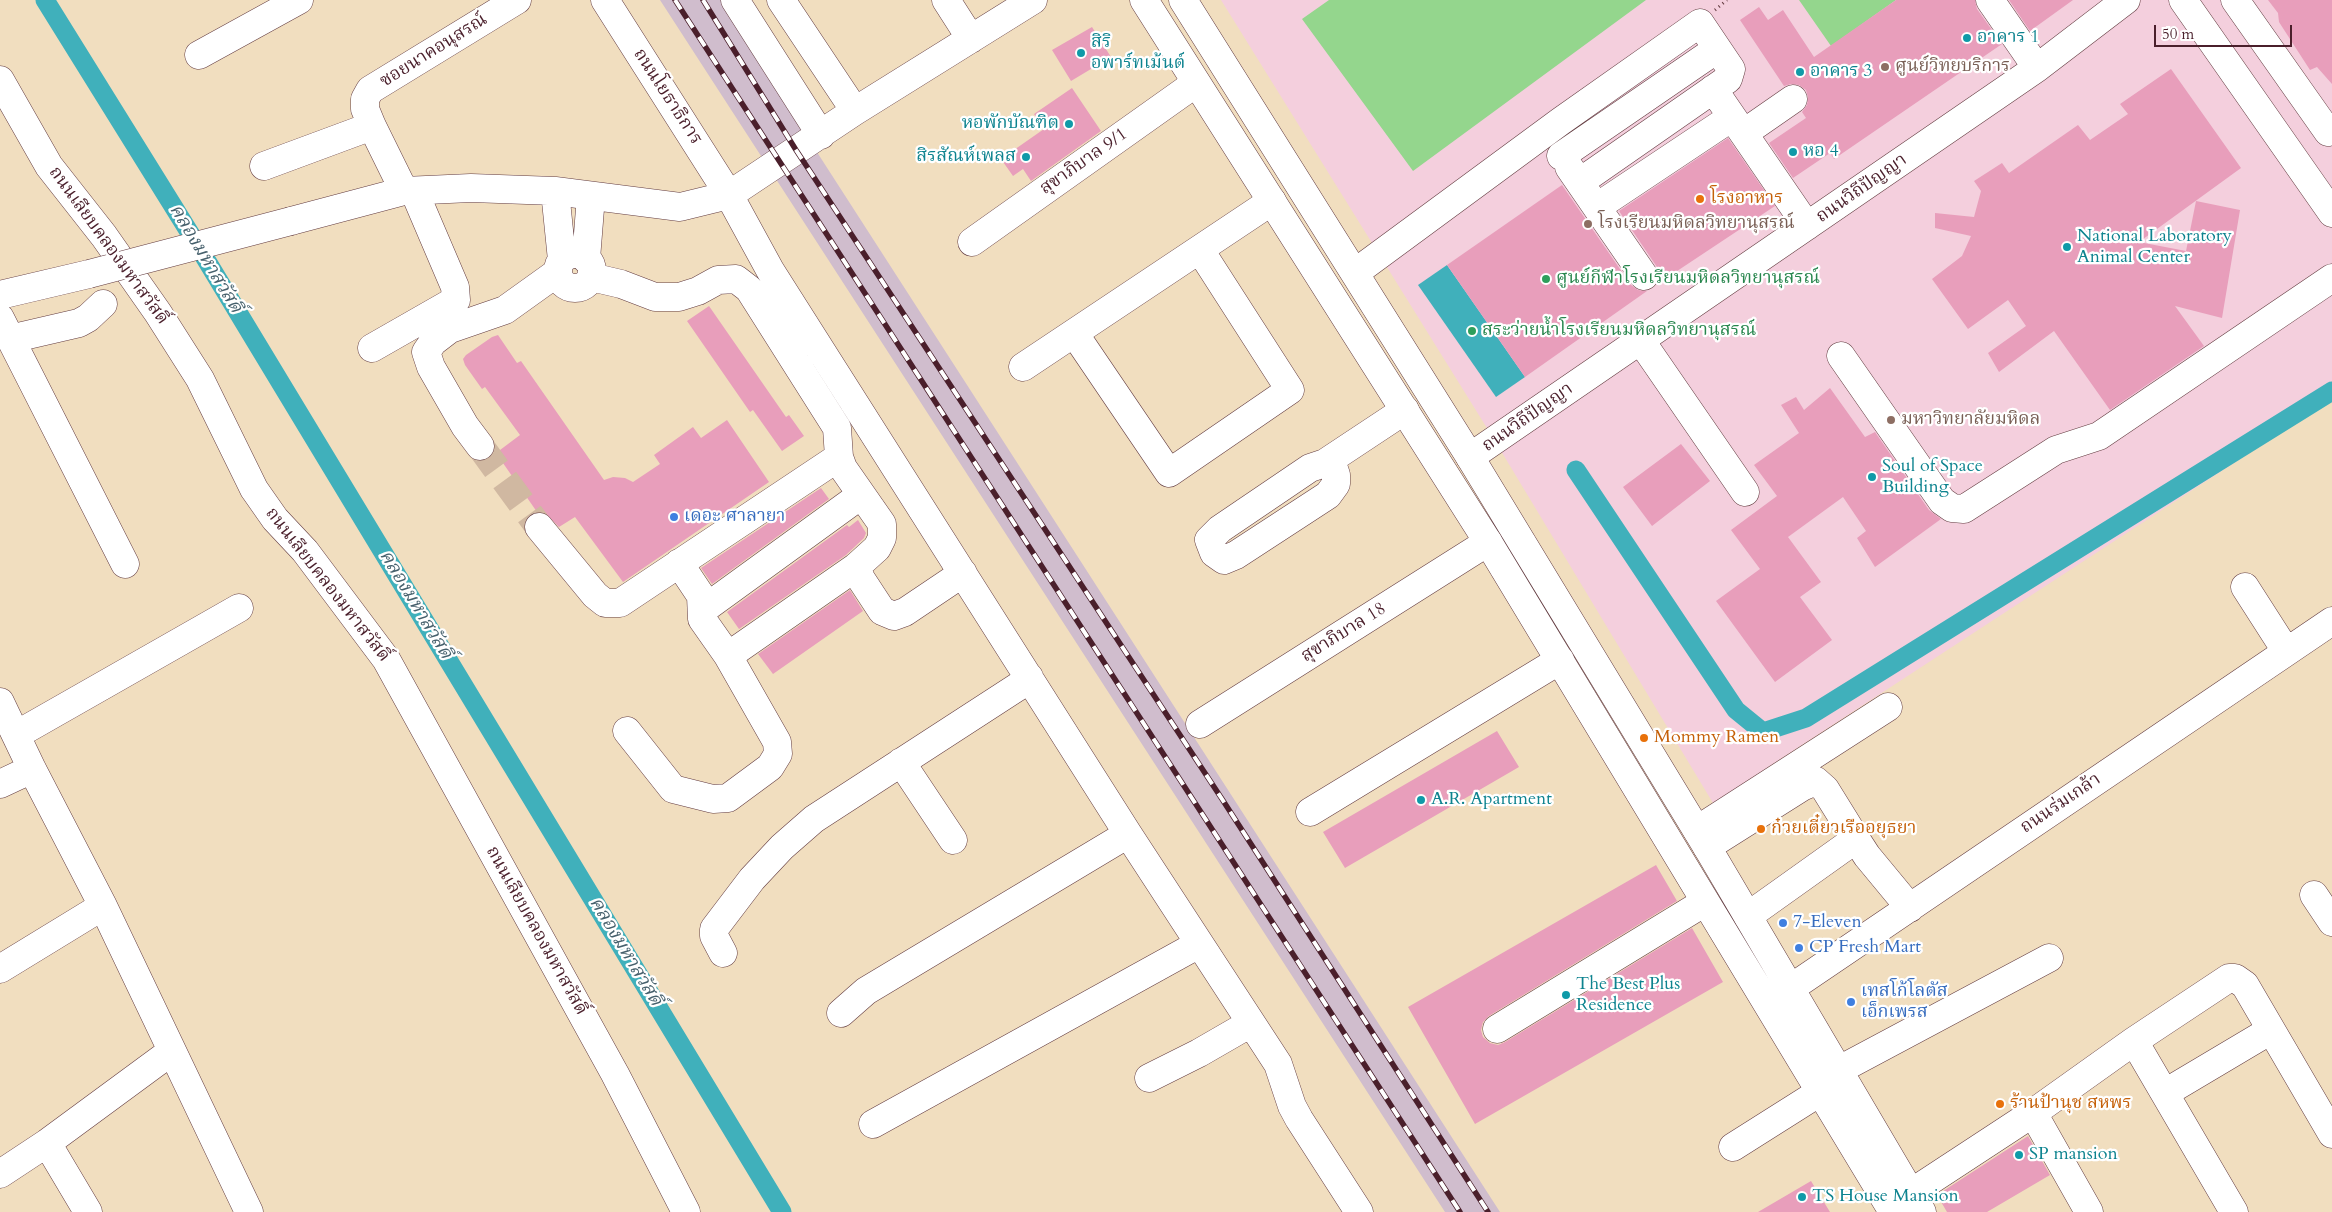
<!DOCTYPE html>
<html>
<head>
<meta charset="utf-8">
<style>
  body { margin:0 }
  #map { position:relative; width:2332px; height:1212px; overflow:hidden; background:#f1debf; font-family:Cardo,serif }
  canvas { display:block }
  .scale { position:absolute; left:2154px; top:25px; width:138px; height:22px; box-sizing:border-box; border:2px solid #4a1f2b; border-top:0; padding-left:6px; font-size:15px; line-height:18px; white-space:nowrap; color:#4a1f2b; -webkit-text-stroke:4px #fff; paint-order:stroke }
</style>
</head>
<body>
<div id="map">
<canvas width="2332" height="1212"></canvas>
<div class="scale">50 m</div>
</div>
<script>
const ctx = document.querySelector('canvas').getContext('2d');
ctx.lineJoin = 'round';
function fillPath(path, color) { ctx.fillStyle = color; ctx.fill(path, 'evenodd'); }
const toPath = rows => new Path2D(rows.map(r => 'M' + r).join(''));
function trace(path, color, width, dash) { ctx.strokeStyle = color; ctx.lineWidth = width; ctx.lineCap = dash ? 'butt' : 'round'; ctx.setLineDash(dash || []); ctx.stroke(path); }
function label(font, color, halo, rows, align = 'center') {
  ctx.font = font + ' Cardo,"Noto Serif Thai",serif'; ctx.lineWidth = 4.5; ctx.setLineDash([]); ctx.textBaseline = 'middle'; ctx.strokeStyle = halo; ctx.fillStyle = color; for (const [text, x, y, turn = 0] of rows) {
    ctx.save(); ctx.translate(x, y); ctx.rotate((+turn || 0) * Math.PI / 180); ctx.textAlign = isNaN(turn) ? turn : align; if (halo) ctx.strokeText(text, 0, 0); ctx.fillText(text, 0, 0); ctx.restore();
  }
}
fillPath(toPath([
  [1221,0,2332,0,2332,399,1713,803,1495,441]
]), '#f4cfdd');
fillPath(toPath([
  [660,0,723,0,795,118,1500,1212,1445,1212]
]), '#d0bdcd');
fillPath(toPath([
  [1329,0,1646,0,1413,171,1302,19],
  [1799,0,1896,0,1831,46]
]), '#94d68d');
fillPath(toPath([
  [1447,265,1525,377,1496,397,1418,285]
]), '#40b0bb');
trace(toPath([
  [45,0,196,243,782,1212],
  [1576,470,1736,710,1763,732,1806,718,2332,391]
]), '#40b0bb', 19);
fillPath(toPath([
  [1896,0,1975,0,1977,9,2002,44,1834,159,1830,153,1793,178,1769,143,1806,118,1802,112,1807,105,1808,97,1806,90,1799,85,1791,84,1784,86,1740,20,1759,7,1768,20,1783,10,1814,57],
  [2009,0,2073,0,2030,31],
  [2268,0,2332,0,2332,84,2317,67,2310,70,2279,22,2278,13],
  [1092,27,1111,57,1071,81,1052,50],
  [2171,69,2241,168,2139,242,2186,251,2196,201,2240,210,2222,318,2175,306,2204,346,2110,410,2054,331,1999,372,1988,353,2026,326,2008,300,1968,329,1932,279,1962,256,1971,236,1935,228,1935,213,1974,217,1981,191,1974,181,2002,163,2009,173,2078,125,2090,140,2128,114,2120,104],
  [1072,88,1101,131,1031,181,1023,169,1013,176,1001,159,1044,129,1034,114],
  [1728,138,1775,206,1656,285,1660,275,1657,267,1619,211],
  [1562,185,1631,285,1638,290,1647,291,1525,377,1447,265],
  [709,306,786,417,789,415,804,436,782,451,753,410,750,412,687,321],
  [498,335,517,363,521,361,604,480,613,477,625,478,633,482,660,464,654,455,693,427,701,438,727,420,769,482,623,582,575,517,559,527,545,513,537,512,496,453,520,435,485,387,482,389,465,365,463,359,466,355,492,337],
  [1830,388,1865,437,1875,432,1929,510,1941,519,1875,567,1857,538,1866,531,1843,497,1788,537,1821,582,1800,597,1832,640,1775,682,1716,601,1760,569,1731,530,1777,496,1754,465,1799,433,1781,405,1796,397,1804,410],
  [1681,444,1710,481,1652,526,1623,487],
  [821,488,829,499,712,584,701,568],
  [858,520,866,533,864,538,846,555,739,629,727,612,847,525,849,527],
  [850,590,863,611,773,674,758,654],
  [1497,731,1519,767,1345,868,1323,832],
  [1656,865,1677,901,1489,1016,1483,1022,1481,1030,1483,1037,1490,1043,1498,1045,1505,1042,1692,928,1723,982,1475,1124,1408,1007],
  [2028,1136,2050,1175,1987,1212,1947,1212,1937,1195],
  [1811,1181,1830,1212,1758,1212]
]), '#e89ebb');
trace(toPath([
  [480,446,539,527]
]), '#d0b8a1', 28, [28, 14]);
const minor = toPath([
  [605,0,729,195,770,270,1128,834,1278,1064,1292,1106,1299,1119,1359,1212],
  [735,0,821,135],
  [781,0,855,111],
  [946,0,971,39],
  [1990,0,2037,68],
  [2183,0,2332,213],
  [2235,0,2328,132],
  [199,55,299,0],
  [0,80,49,166,104,236,158,313,200,379,254,489,275,519,305,551,386,659,615,1074,686,1212],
  [1713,89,1807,226],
  [1744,133,1793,99],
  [1561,156,1717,49],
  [264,166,372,126],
  [1569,167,1644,276],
  [404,191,372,126,365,109,365,99,370,90,517,0],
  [555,191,562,260],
  [1597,207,1732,117],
  [291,221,404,191,471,188,555,191,680,207,729,195,855,111,1033,0],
  [972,242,1196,83],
  '558 271a17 17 0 1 1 34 0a17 17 0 1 1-34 0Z',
  [586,259,591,196],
  [1356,272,1561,121,1700,23,1731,69,1728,79,1580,182],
  [591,277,621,284,655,297,679,297,698,291,718,280,736,279,749,289,837,428,839,457,843,468,882,524,882,538,877,548,856,567,861,579,882,611,894,616,905,612,963,573],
  [0,295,89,274],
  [0,318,125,564],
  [1074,333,1169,473,1290,390,1200,250],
  [10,339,79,323,88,318,103,304],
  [1641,341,1745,492],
  [372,348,456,300,455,287,414,191],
  [1841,356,1942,501,1952,508,1964,509,2056,450,2099,436,2332,278],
  [1023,367,1272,201],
  [480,446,465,426,431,367,426,352,433,342,450,329,505,310,558,272],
  [1470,457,2037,68,2126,0],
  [1325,463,1334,469,1336,475,1336,484,1328,495,1236,555,1224,560,1214,553,1209,540,1220,529,1310,468,1325,463],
  [1325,463,1405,410],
  [539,527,595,595,605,603,620,603,839,457],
  [2245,587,2286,651],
  [704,609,861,495],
  [728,656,856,567],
  [0,702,32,769,103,906,249,1212],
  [1200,724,1488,542],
  [627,731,673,789,713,799,728,798,770,767,778,754,777,742,728,656,702,619,701,596,679,563],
  [16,735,239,608],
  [901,762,953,840],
  [0,784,32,769],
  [1310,812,1560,660],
  [1697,830,1888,707],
  [1707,847,1802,787,1816,781,1825,789,1856,839],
  [2314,895,2332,922],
  [1748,916,1856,839,1867,856,1910,908],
  [723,953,714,936,714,929,752,879,782,847,814,819,1022,684,1029,677],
  [0,969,103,906],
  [1791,988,2332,621],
  [841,1013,866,991,1128,834],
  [1497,1029,1705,902],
  [2134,1041,2234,1212],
  [1839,1070,2049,958],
  [1149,1078,1199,1053,1251,1023],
  [2165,1093,2271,1030],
  [2033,1113,2089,1212],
  [873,1124,1199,944],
  [47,1143,88,1212],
  [1733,1147,1820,1092],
  [0,1174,47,1143,172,1051],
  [1911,1193,2033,1113,2134,1041,2229,978,2235,978,2245,985,2332,1134]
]);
const major = toPath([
  [1144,0,1488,542,1893,1212],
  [1183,0,1470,457,1707,847,1922,1212]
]);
trace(minor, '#633c41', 29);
trace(major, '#633c41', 29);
trace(toPath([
  [1715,10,1727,0]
]), '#633c41', 3, [1, 4]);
trace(minor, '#fff', 28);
trace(major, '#fff', 28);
const rail = toPath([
  [675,0,1460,1212],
  [703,0,796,150,1222,799,1488,1212]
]);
trace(rail, '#4a1f2b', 5.5);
trace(rail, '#fff', 4, [11]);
const minorBridge = toPath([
  [89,274,291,221]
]);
trace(minorBridge, '#633c41', 29, []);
trace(minorBridge, '#fff', 28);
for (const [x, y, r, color] of [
  [1967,38,5,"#0f9aa8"],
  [1081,53,5,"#0f9aa8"],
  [1885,67,5,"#8d6e63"],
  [1800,72,5,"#0f9aa8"],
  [1069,124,5,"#0f9aa8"],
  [1793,152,5,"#0f9aa8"],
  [1026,157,5,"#0f9aa8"],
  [1700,199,5,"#e8710a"],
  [1588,224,5,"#8d6e63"],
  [2067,247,5,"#0f9aa8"],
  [1546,279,5,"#2e9e5b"],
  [1472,331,5,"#2e9e5b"],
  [1891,420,5,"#8d6e63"],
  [1872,477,5,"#0f9aa8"],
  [674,517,5,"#3f7fe0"],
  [1644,738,5,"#e8710a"],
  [1421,800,5,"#0f9aa8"],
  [1761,829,5,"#e8710a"],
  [1783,923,5,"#3f7fe0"],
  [1799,948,5,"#3f7fe0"],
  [1566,995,5,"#0f9aa8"],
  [1851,1002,5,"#3f7fe0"],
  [2000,1104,5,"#e8710a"],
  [2019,1155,5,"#0f9aa8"],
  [1802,1197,5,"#0f9aa8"]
]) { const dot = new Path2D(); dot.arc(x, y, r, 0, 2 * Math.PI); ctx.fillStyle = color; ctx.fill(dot); trace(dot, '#fff', 2); }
label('18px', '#0d838f', '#fff', [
  ["อาคาร 1",1977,38],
  ["สิริ",1091,43],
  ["อพาร์ทเม้นต์",1091,64],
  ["อาคาร 3",1810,72],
  ["หอพักบัณฑิต",1059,124,"right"],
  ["หอ 4",1803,152],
  ["สิรสัณห์เพลส",1016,157,"right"],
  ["National Laboratory",2077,237],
  ["Animal Center",2077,258],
  ["Soul of Space",1882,467],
  ["Building",1882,488],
  ["A.R. Apartment",1431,800],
  ["The Best Plus",1576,985],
  ["Residence",1576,1006],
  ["SP mansion",2029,1155],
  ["TS House Mansion",1812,1197]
], 'left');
label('18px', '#4a1f2b', '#fff', [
  ["ซอยนาคอนุสรณ์",434,51,-32],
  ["ถนนโยธาธิการ",667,97,57],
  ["สุขาภิบาล 9/1",1084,162,-35],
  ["ถนนวิถีปัญญา",1862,189,-35],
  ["ถนนเลียบคลองมหาสวัสดิ์",108,246,54],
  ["ถนนวิถีปัญญา",1528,418,-35],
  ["ถนนเลียบคลองมหาสวัสดิ์",327,585,52],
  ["สุขาภิบาล 18",1344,633,-32],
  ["ถนนร่มเกล้า",2061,804,-34],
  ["ถนนเลียบคลองมหาสวัสดิ์",536,931,61]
]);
label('18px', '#785e54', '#fff', [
  ["ศูนย์วิทยบริการ",1895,67],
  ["โรงเรียนมหิดลวิทยานุสรณ์",1598,224],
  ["มหาวิทยาลัยมหิดล",1901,420]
], 'left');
label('18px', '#c56008', '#fff', [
  ["โรงอาหาร",1710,199],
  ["Mommy Ramen",1654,738],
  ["ก๋วยเตี๋ยวเรืออยุธยา",1771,829],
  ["ร้านป้านุช สหพร",2010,1104]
], 'left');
label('18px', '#27864d', '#fff', [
  ["ศูนย์กีฬาโรงเรียนมหิดลวิทยานุสรณ์",1556,279],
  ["สระว่ายน้ำโรงเรียนมหิดลวิทยานุสรณ์",1482,331]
], 'left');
label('18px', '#366cbe', '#fff', [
  ["เดอะ ศาลายา",684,517],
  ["7-Eleven",1793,923],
  ["CP Fresh Mart",1809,948],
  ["เทสโก้โลตัส",1861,992],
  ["เอ็กเพรส",1861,1013]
], 'left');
label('italic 19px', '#46606c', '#fff', [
  ["คลองมหาสวัสดิ์",205,259,59],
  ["คลองมหาสวัสดิ์",415,605,59],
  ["คลองมหาสวัสดิ์",625,952,59]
]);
</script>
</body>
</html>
